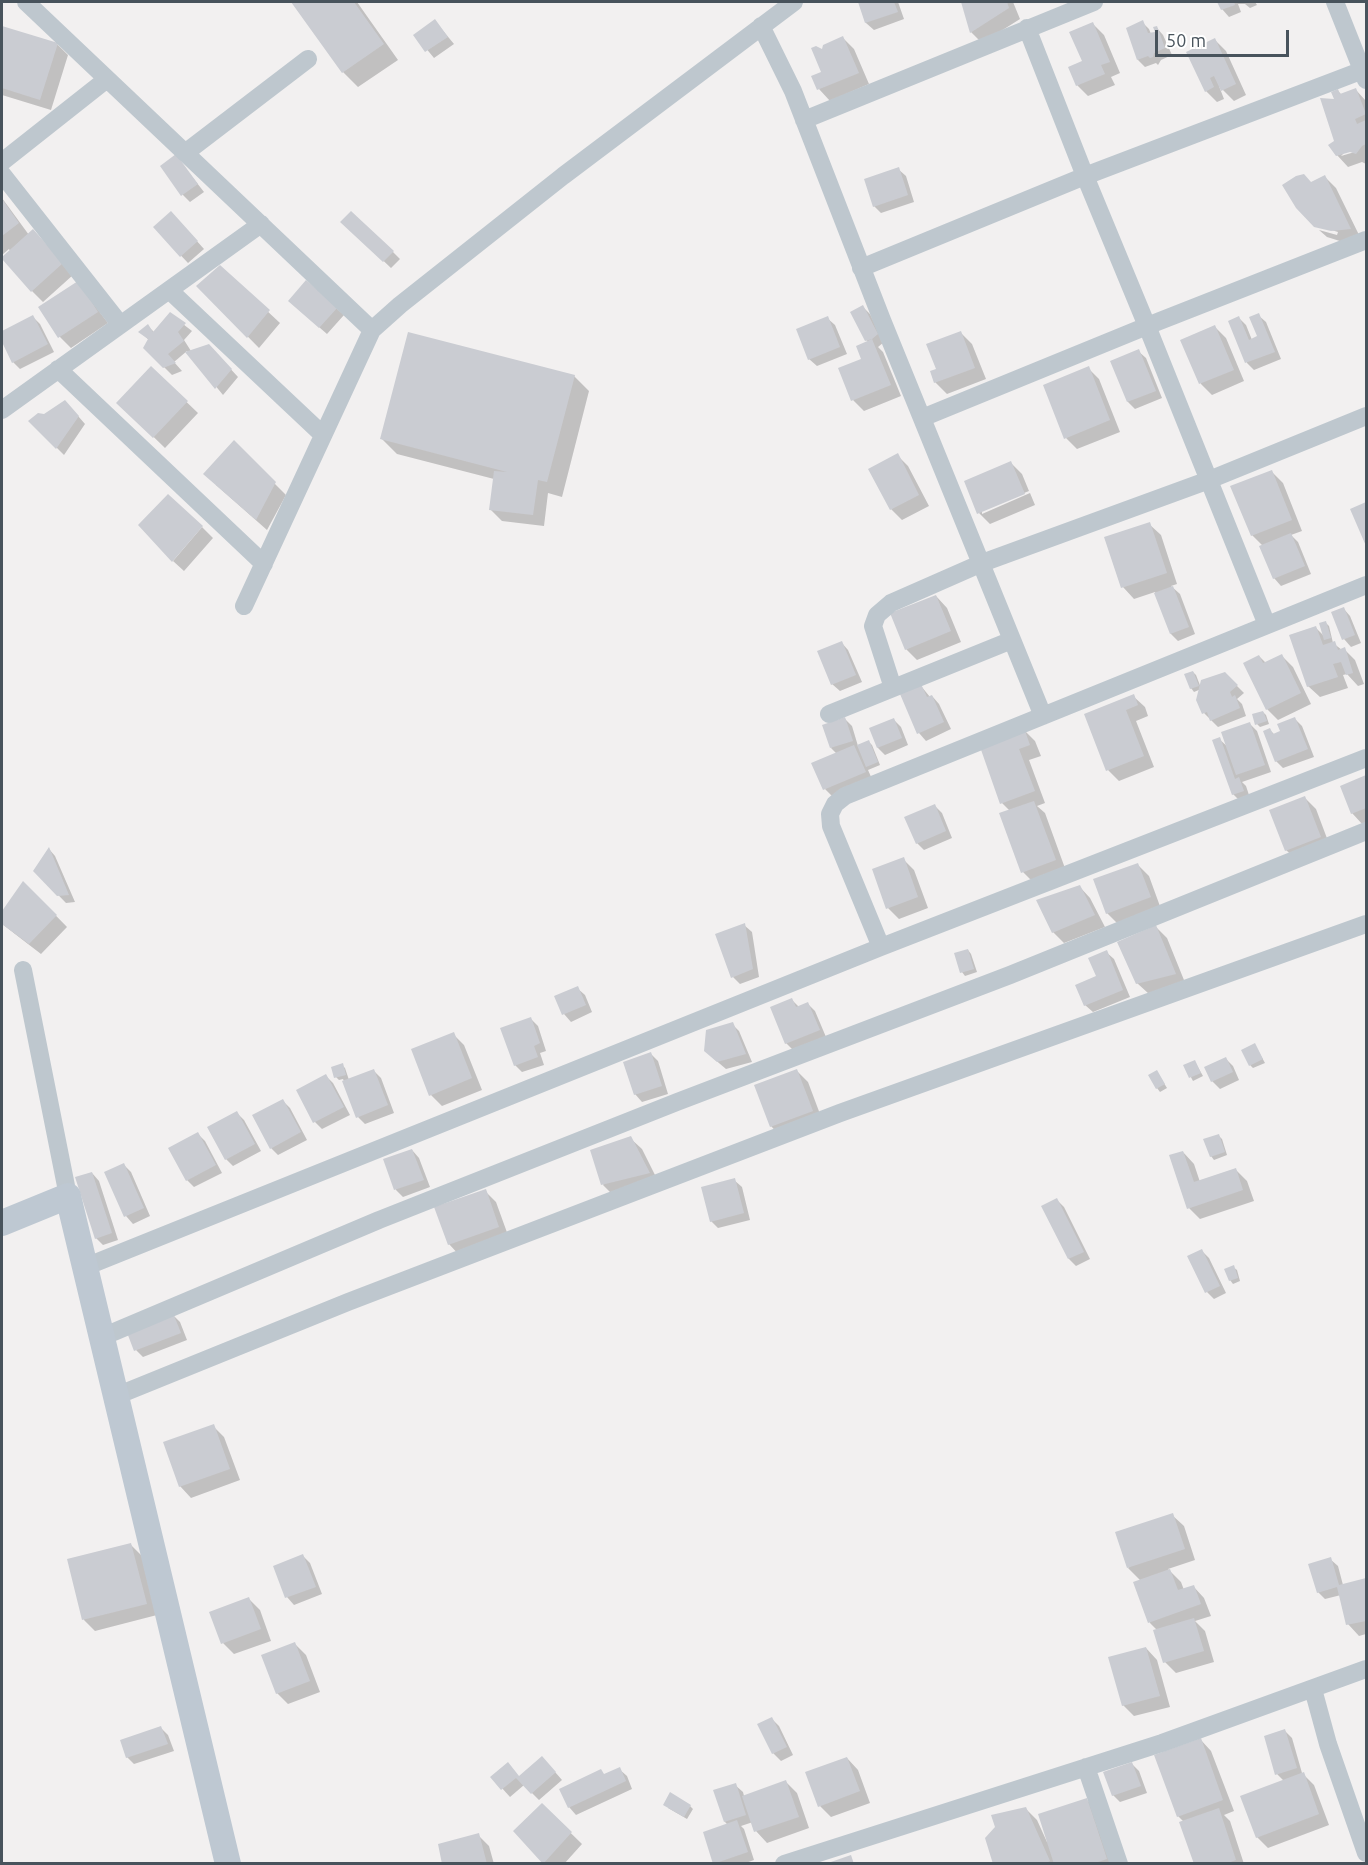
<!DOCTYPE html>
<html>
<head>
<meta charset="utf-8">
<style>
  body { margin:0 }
  #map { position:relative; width:1368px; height:1865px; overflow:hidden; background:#f2f0f0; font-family:Ubuntu,sans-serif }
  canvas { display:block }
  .frame { position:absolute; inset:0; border:3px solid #48535c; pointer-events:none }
  .scale { position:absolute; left:1155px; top:30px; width:134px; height:27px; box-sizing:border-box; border:3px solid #48535c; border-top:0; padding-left:8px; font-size:18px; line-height:21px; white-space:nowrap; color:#48535c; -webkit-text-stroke:4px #fff; paint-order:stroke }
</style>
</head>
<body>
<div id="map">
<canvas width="1368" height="1865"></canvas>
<div class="frame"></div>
<div class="scale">50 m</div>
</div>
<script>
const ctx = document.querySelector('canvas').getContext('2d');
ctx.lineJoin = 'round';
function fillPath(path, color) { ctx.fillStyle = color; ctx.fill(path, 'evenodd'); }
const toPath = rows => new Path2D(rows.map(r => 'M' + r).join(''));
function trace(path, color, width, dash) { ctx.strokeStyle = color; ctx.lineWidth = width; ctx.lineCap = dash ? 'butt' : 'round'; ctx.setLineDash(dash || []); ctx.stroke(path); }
fillPath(toPath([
  [293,2,357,2,398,60,358,87,343,72],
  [859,2,898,2,904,19,874,30,866,23],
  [962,2,1013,2,1020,19,982,43,971,32],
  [1219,2,1255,2,1257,5,1250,8,1245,4,1238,4,1241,12,1229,17,1222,9],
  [435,21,454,44,434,58,415,35],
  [1142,22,1149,29,1151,34,1157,34,1156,27,1163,35,1172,55,1161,60,1158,65,1156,63,1145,67,1138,60],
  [1093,24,1104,35,1120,73,1111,77,1115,85,1088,96,1077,85],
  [2,27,57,44,68,55,51,110,2,95],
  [843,38,854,49,869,84,830,101,819,89,813,77,823,72,823,52],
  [1215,40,1226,51,1246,95,1234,101,1219,86,1224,99,1217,102,1206,91],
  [1356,90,1366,101,1366,164,1362,162,1348,167,1337,155,1338,91,1342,95],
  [1358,151,1341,156,1345,152],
  [176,156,204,192,190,202,183,195],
  [898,169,906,176,914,202,881,213,874,206],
  [1325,177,1336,188,1361,239,1343,242,1327,237,1319,230,1337,235,1338,232,1315,225,1311,183],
  [2,198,29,235,33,231,73,275,43,302,32,291,9,249,2,255],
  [178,220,204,249,188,263,155,228],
  [350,229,393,252,400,259,391,268],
  [220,267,280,323,259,348,198,286],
  [307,282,344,315,327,334,297,308],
  [78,283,108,323,71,348,60,337,40,308],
  [863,307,870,314,884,342,878,347,883,352,901,396,864,411,853,400,869,342,866,340],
  [170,314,192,331,184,340,191,351,216,353,238,377,223,395,187,351,174,362,182,371,172,375,145,348,149,340,140,332,148,326,155,333],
  [1258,315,1266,322,1281,359,1254,370,1247,363,1230,322,1239,318,1246,325,1252,340,1259,337],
  [33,317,40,324,54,352,20,369,13,362,2,339,2,333],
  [827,318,835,325,847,354,817,366,809,359],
  [1215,327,1226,338,1244,381,1212,395,1201,384,1182,340],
  [961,333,972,344,986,379,947,394,935,382,938,370],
  [1138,351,1146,358,1162,398,1135,409,1128,402,1112,362],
  [151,368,198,413,165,448,130,414],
  [1088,368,1099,379,1120,432,1077,449,1066,438],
  [574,376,589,391,562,497,548,493,544,526,502,521,490,509,494,479,397,454,382,439],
  [72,409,85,424,64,455,30,421],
  [234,443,286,495,267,530,216,485],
  [897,455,908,466,929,506,902,520,891,509],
  [1011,463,1022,474,1029,491,982,510,982,514,1030,493,1035,505,990,524,979,513],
  [1271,471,1283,483,1302,531,1291,535,1298,542,1311,574,1281,586,1274,578,1263,546,1252,535],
  [1366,504,1366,542,1352,510],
  [1149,524,1161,535,1177,584,1171,586,1180,594,1195,634,1178,641,1171,634,1155,592,1134,599,1123,587],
  [202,527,213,538,184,571,173,561],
  [936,596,947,608,961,642,917,660,906,649],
  [1343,608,1350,616,1361,643,1351,647,1344,639,1333,612],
  [1326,623,1329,626,1333,643,1342,650,1344,649,1355,660,1364,684,1358,686,1347,674,1343,675,1348,688,1320,697,1308,686,1316,628,1324,636],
  [841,642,848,650,862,682,840,691,832,684],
  [1259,656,1266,663,1282,656,1293,667,1311,704,1278,720,1267,709],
  [1193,672,1196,675,1201,688,1225,674,1244,693,1237,699,1242,704,1246,716,1218,727,1204,713,1201,689,1194,692,1191,688],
  [921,686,930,697,932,696,939,704,951,729,926,741,919,733,902,695],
  [1133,696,1145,707,1148,716,1136,721,1154,767,1119,781,1108,770,1086,715],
  [1263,712,1266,715,1269,724,1260,727,1257,724],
  [845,719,852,726,858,746,869,742,872,745,880,765,868,770,872,779,832,796,825,789,837,754,831,748],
  [893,719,901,727,908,745,885,755,878,748,871,729],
  [1295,719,1302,726,1314,757,1283,768,1276,761,1270,730,1275,735,1282,732],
  [1250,724,1257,731,1271,772,1242,782,1246,786,1250,798,1240,801,1233,794,1219,739,1228,747],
  [1024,730,1035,741,1041,756,1029,760,1045,803,1037,806,1045,813,1066,871,1034,883,1023,872,1010,811,1002,803],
  [1366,777,1366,823,1363,825,1352,813,1342,787],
  [1305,798,1316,809,1331,849,1298,861,1286,850],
  [935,806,942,813,952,838,924,850,917,843],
  [49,849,55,856,75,902,66,903,35,871],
  [903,859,914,870,928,908,899,919,888,908],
  [1138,865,1149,876,1161,909,1118,924,1107,913],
  [24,883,67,927,41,954,2,924,2,914],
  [1079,886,1090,898,1105,927,1064,943,1053,932],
  [744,925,752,932,759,977,740,984,733,977],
  [1156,927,1167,938,1186,985,1149,994,1137,983],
  [968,950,971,954,977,972,965,976,962,972],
  [1106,952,1114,959,1130,997,1093,1012,1085,1005],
  [577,988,585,995,592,1012,571,1022,564,1014,556,997],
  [791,999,799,1007,808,1004,815,1011,826,1037,794,1051,786,1043,772,1008],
  [531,1019,538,1026,546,1051,540,1053,544,1065,522,1072,515,1065],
  [732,1024,739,1031,752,1062,726,1069,713,1058],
  [453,1034,464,1045,482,1090,442,1106,431,1095],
  [1255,1045,1265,1063,1253,1068,1250,1065],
  [651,1054,658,1061,668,1094,642,1102,635,1094],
  [1226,1059,1233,1066,1239,1080,1220,1089,1212,1081,1206,1068],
  [1195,1062,1203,1076,1193,1081,1185,1066],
  [342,1065,345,1068,349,1080,374,1071,381,1078,394,1113,365,1124,358,1117,343,1079,339,1080,336,1077],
  [797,1071,808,1082,823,1122,782,1138,771,1126],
  [1157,1072,1167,1088,1160,1092,1157,1088],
  [326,1076,333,1083,350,1115,322,1129,315,1122,298,1091],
  [283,1101,290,1108,307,1140,278,1155,271,1148],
  [237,1113,244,1120,261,1151,233,1166,226,1159],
  [198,1134,205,1141,222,1173,194,1187,187,1180],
  [1219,1136,1222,1139,1227,1155,1214,1160,1211,1156],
  [630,1138,642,1149,660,1185,614,1196,603,1185],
  [412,1150,419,1158,430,1187,403,1197,396,1190,385,1160],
  [1183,1152,1194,1164,1200,1182,1236,1170,1247,1181,1254,1201,1200,1219,1189,1208],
  [124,1165,131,1172,150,1216,133,1224,126,1216,106,1173],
  [92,1173,99,1181,118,1240,103,1245,96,1238],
  [734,1180,742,1187,750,1220,718,1228,711,1221],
  [485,1191,496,1202,509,1238,460,1256,449,1244],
  [1057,1200,1064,1207,1090,1259,1076,1266,1069,1259],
  [1202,1251,1209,1258,1226,1293,1214,1299,1207,1292],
  [1233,1267,1237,1270,1240,1281,1233,1284,1230,1280],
  [173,1315,180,1322,187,1340,143,1357,136,1350],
  [213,1426,224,1437,240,1480,191,1498,180,1486],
  [1172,1515,1184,1526,1195,1560,1168,1569,1181,1582,1184,1590,1193,1586,1204,1598,1211,1616,1195,1621,1205,1631,1214,1662,1176,1673,1165,1662,1157,1630,1150,1623,1135,1583,1141,1581,1128,1568],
  [131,1545,142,1556,157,1615,95,1631,84,1620,69,1560],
  [303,1556,310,1563,322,1594,294,1605,287,1597],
  [1330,1559,1338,1566,1343,1585,1366,1580,1366,1634,1359,1636,1348,1624,1341,1595,1325,1599,1318,1592],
  [249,1599,260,1610,271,1641,234,1654,223,1643],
  [295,1644,306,1655,320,1692,288,1704,277,1693],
  [1146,1648,1157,1660,1170,1707,1134,1716,1123,1705],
  [772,1719,779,1726,793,1755,781,1761,773,1753,759,1725],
  [161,1728,168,1735,174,1751,134,1764,127,1757],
  [1285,1731,1292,1738,1302,1773,1314,1785,1329,1825,1268,1848,1257,1837,1284,1781,1277,1774],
  [1200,1739,1211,1751,1234,1811,1224,1815,1230,1821,1244,1864,1195,1864,1184,1822,1178,1816],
  [847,1758,858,1770,870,1803,831,1817,820,1806],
  [1132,1764,1139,1771,1147,1793,1120,1802,1113,1795],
  [549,1765,562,1780,539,1800,524,1785,510,1797,492,1777,520,1778],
  [619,1769,627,1776,632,1789,576,1815,569,1807],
  [786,1782,797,1793,809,1828,767,1843,756,1831,753,1822,741,1826,744,1829,754,1860,743,1864,715,1864,705,1833,728,1825,725,1822,735,1785,743,1792,744,1796],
  [1087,1800,1098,1811,1115,1864,994,1864,1026,1809,1037,1820,1047,1842],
  [542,1805,582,1844,564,1864,545,1864,515,1831],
  [690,1806,693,1809,687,1819,668,1808],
  [478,1835,489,1846,494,1864,444,1864]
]), '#0003');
fillPath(toPath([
  [291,2,354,2,384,44,342,73],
  [858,2,894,2,898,12,865,23],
  [961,2,1007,2,1009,8,970,33],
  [1217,2,1234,2,1235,5,1221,10],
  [435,19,448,37,425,52,413,35],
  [1143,20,1148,33,1155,32,1153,27,1157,26,1165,48,1154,53,1153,57,1150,58,1148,56,1137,60,1126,28],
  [1093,22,1110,62,1101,65,1105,74,1076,86,1068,67,1082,61,1069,32],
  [2,26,58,43,40,100,2,88],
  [843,36,859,73,817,90,811,76,821,72,811,48,816,46,822,49,823,45],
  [1215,38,1236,84,1221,91,1214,76,1210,78,1214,87,1205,92,1186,52],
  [1356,88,1366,114,1355,119,1357,124,1366,120,1366,144,1362,146,1356,154,1350,152,1336,156,1328,145,1334,141,1320,98,1334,99,1331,92,1338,89,1340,94],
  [176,154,198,184,181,196,160,166],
  [899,167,908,195,873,207,864,179],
  [1304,174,1311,182,1325,175,1351,229,1331,231,1314,227,1296,208,1282,185,1296,176],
  [2,199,19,223,2,236],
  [171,211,198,241,180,257,153,227],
  [351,211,394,251,383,262,340,222],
  [33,229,63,263,31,292,2,259,2,257],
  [220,265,270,310,247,338,196,286],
  [306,280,338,307,319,328,288,301],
  [78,281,98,312,58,338,38,307],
  [863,305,878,334,872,339,865,341,850,312],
  [170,312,186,323,178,332,184,341,168,354,176,363,163,368,143,348,148,339,138,332,148,324,153,332],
  [1259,313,1275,352,1245,363,1228,321,1239,316,1249,340,1257,336,1249,317],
  [33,315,48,344,12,363,2,342,2,331],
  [828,316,840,347,808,360,796,329],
  [1215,325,1234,370,1199,384,1180,340],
  [961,331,975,368,934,383,930,371,936,369,926,344],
  [408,332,575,375,547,482,538,480,533,515,489,510,494,471,507,472,380,439],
  [872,339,891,385,851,401,838,368,861,359,856,346],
  [209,344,232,369,215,389,185,352],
  [1139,349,1156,391,1127,402,1110,361],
  [151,366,188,401,153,438,116,403],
  [1089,366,1110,420,1064,439,1043,385],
  [65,400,79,416,56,449,28,421,38,413,44,414],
  [234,440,276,482,256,520,203,474],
  [898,453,919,495,890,510,868,469],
  [1011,461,1025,494,977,514,964,481],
  [1272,470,1292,520,1251,536,1230,486],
  [168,494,203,526,172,562,138,525],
  [1366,502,1366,546,1350,509],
  [1150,522,1167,573,1121,588,1104,537],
  [1291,533,1305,566,1273,579,1259,546],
  [1173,586,1189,627,1170,634,1154,593],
  [936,595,951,631,905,650,890,613],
  [1344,607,1355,635,1342,640,1331,612],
  [1326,621,1331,638,1324,640,1319,623],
  [1316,626,1323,645,1335,641,1338,650,1345,647,1353,673,1346,675,1341,662,1333,664,1338,677,1307,687,1289,635],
  [842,641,856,675,831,685,817,651],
  [1282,654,1301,693,1266,710,1243,663,1259,655,1263,663],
  [1193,671,1199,686,1190,689,1184,674],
  [1225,672,1238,685,1230,692,1232,697,1235,695,1240,708,1210,721,1207,712,1202,714,1196,700,1201,680],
  [921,684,927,697,932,695,944,722,917,734,900,694],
  [1134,694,1138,705,1126,710,1144,756,1106,771,1084,714],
  [1263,711,1267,721,1255,725,1252,714],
  [845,717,853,741,830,748,822,725],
  [1295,717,1308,749,1275,762,1263,731,1270,728,1273,734,1280,731,1277,724],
  [894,718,902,738,877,748,869,728],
  [1250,722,1265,765,1236,775,1221,732],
  [1024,728,1030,745,1019,749,1035,791,1000,804,979,744],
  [1220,737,1235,779,1239,777,1244,791,1232,795,1212,740],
  [869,740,878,762,866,767,857,745],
  [854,745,866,772,823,790,811,763],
  [1366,775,1366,808,1351,814,1340,786],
  [1305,796,1321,837,1285,851,1269,810],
  [1034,801,1056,860,1021,873,999,813],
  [935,804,946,831,916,844,904,817],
  [49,847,69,895,57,896,33,871],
  [904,857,918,897,886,909,872,869],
  [1138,863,1151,897,1106,914,1093,879],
  [23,881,57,915,29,944,2,924,2,911],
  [1080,885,1095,915,1052,933,1036,900],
  [745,923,753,969,731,978,715,934],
  [1156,925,1176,974,1136,984,1117,942],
  [968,949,974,969,960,973,954,953],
  [1107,950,1123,990,1084,1006,1075,985,1096,976,1088,958],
  [578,986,586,1005,562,1015,554,996],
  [792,998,796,1007,808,1002,820,1030,785,1044,770,1007],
  [531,1017,540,1043,534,1046,538,1057,514,1066,500,1028],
  [733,1022,746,1054,717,1062,704,1051,706,1030],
  [454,1032,472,1078,429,1096,411,1049],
  [1255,1043,1263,1059,1249,1066,1241,1050],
  [651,1052,662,1086,634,1095,623,1062],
  [1226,1057,1233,1072,1211,1082,1204,1067],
  [1195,1060,1201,1073,1189,1078,1183,1065],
  [343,1063,346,1075,334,1078,331,1067],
  [374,1069,388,1105,356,1118,342,1081],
  [797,1069,813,1111,770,1127,754,1085],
  [1157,1070,1165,1084,1156,1089,1148,1075],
  [326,1074,344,1107,313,1123,296,1090],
  [283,1099,301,1132,270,1149,252,1115],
  [237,1111,255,1144,225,1160,207,1127],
  [198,1132,216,1165,186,1181,168,1148],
  [1219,1134,1225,1152,1210,1157,1203,1139],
  [631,1136,650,1173,601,1185,590,1150],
  [412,1149,424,1180,394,1190,383,1159],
  [1183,1151,1194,1182,1236,1168,1243,1190,1187,1209,1169,1155],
  [124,1163,144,1208,124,1217,104,1172],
  [92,1172,112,1233,95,1239,75,1177],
  [735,1178,744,1213,710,1222,701,1187],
  [486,1189,499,1227,448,1245,434,1207],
  [1057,1198,1084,1252,1068,1259,1041,1206],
  [1202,1249,1220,1286,1205,1293,1187,1256],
  [1234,1265,1238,1278,1229,1281,1224,1269],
  [173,1313,181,1333,134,1351,126,1330],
  [214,1424,230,1469,179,1487,163,1442],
  [1173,1513,1185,1549,1127,1568,1115,1532],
  [131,1543,147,1604,82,1620,67,1559],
  [303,1554,316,1587,285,1598,273,1566],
  [1331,1557,1339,1585,1366,1578,1366,1621,1346,1625,1337,1587,1317,1593,1308,1564],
  [1170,1569,1178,1590,1194,1585,1201,1604,1148,1623,1133,1582],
  [249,1597,261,1629,221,1644,209,1612],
  [1194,1618,1204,1651,1163,1663,1153,1630],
  [295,1642,310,1681,276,1694,261,1655],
  [1146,1647,1160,1696,1122,1706,1108,1657],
  [772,1717,787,1747,772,1754,757,1724],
  [161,1726,168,1744,126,1758,120,1740],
  [1285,1729,1297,1768,1275,1775,1264,1736],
  [1201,1738,1223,1800,1177,1817,1154,1755],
  [542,1756,556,1772,531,1794,516,1778,501,1790,490,1777,508,1762,519,1776],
  [847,1757,860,1791,818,1807,805,1772],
  [1132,1762,1141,1786,1112,1796,1103,1772],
  [620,1767,626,1781,568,1808,559,1789,601,1769,604,1774],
  [1304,1772,1319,1814,1256,1838,1240,1796],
  [786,1780,799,1817,754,1832,742,1796],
  [736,1783,746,1815,724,1822,713,1790],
  [670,1792,691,1805,684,1817,663,1805],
  [1087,1798,1107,1859,1092,1864,1054,1864,1038,1814],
  [542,1803,572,1832,543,1864,513,1831],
  [1026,1807,1050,1861,1044,1864,993,1864,985,1838,995,1827,991,1815],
  [1219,1808,1236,1860,1225,1864,1194,1864,1179,1822],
  [737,1820,748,1852,713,1864,703,1832],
  [479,1833,487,1864,442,1864,438,1844],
  [851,1855,854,1864,828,1864,828,1863]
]), '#caccd2');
trace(toPath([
  [26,2,372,330],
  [1335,2,1366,80],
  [761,26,793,91,882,320,1043,716],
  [1027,28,1085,176,1147,326,1267,625],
  [804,120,1094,2],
  [185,153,308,59],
  [2,162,107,79],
  [2,174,120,324],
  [861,268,1085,176,1366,69],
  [169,290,323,435],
  [58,369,264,564],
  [2,410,261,224],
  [922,418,1147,326,1366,240],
  [244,606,372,330,400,305,563,176,794,2],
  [893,688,873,626,877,615,891,603,982,563,1209,480,1366,416],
  [829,714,1012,640],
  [881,947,831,826,830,814,835,804,845,796,1366,585],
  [23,970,68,1196],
  [85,1267,881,947,1366,758],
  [102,1337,379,1220,677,1102,1010,975,1366,831],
  [116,1396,348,1302,840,1113,1366,924],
  [1313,1689,1328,1744,1366,1853],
  [1086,1767,1119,1864],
  [784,1864,1162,1743,1366,1669]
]), '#bec7ce', 18);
trace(toPath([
  [2,1223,68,1196,228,1864]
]), '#bec8d2', 26);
</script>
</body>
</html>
